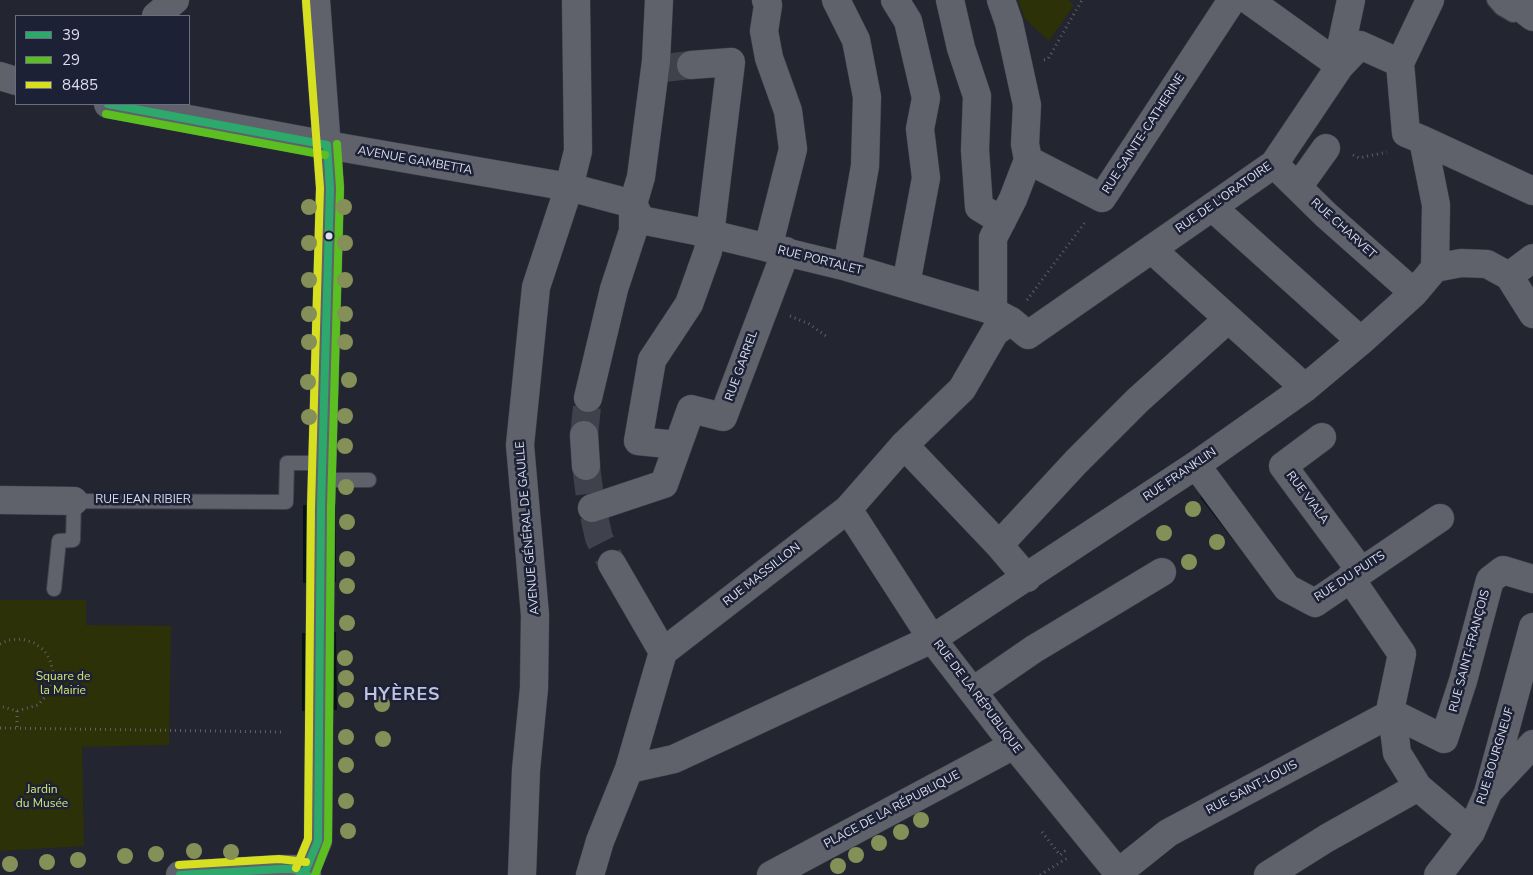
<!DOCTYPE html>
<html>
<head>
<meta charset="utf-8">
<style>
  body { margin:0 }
  #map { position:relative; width:1533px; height:875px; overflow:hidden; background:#232530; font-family:"Nunito Sans",sans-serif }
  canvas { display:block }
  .legend { position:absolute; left:15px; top:15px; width:175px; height:90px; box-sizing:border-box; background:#1d2136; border:1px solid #696d7f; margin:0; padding:6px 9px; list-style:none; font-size:15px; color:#dbdeed }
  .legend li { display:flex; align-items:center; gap:10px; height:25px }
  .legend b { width:25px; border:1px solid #696d7f }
</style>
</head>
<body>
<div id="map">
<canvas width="1533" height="875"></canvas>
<ul class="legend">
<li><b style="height:6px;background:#2da96c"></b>39</li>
<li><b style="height:6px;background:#5bbf21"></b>29</li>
<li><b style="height:6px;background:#d7df21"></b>8485</li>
</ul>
</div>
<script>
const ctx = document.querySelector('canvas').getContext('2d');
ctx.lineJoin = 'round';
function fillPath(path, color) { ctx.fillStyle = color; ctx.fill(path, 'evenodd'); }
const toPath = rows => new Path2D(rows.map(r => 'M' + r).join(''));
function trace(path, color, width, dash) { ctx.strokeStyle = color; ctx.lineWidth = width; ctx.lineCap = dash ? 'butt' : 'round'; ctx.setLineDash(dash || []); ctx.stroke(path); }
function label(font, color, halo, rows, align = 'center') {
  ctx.font = font + ' "Nunito Sans",sans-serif'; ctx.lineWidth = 5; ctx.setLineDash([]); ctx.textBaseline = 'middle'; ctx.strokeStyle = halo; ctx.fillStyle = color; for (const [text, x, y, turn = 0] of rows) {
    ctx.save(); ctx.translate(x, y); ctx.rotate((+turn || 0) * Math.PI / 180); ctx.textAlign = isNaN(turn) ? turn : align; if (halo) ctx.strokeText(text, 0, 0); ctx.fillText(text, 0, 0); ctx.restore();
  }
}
fillPath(toPath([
  [1018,0,1068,0,1074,5,1049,41,1025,19],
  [0,600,86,600,86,625,171,626,169,745,82,747,84,846,0,851]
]), '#2c3107');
fillPath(toPath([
  [1204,495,1248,552,1244,554,1200,497],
  [329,504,336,504,336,582,329,582],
  [303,505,311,505,311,583,303,583],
  [328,632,336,632,337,710,329,710],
  [302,633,310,633,310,711,302,711]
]), '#061315');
trace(toPath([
  [664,68,691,65],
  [584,435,588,398],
  [586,466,590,497],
  [594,516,599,538,612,564]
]), '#3f414c', 28, [28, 14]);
const lane = toPath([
  [1494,0,1501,8,1513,15],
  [322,480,369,480],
  [54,589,59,541,73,540,74,501,286,502,287,463,323,463]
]);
const street = toPath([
  [766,0,768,5,764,31,769,58,788,111,793,149,768,248],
  [836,0,856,40,867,97,865,166,847,267],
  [895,0,908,21,926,98,920,129,926,178,906,284],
  [950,0,961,48,977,96,975,150,979,207,1002,221],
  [1511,0,1533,17],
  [1250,1,1331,59],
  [156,16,175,0],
  [1350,55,1341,47,1351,0],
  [0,76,16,81],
  [108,104,327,145,569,187,633,204],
  [1423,140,1533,191],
  [1028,160,1102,198,1232,0],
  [1274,164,1326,215,1414,293],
  [1298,187,1326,148],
  [633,204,641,220,711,234,847,267,988,309,1011,321,1028,335,1274,164,1340,66,1360,45,1400,63,1430,0],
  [1212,207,1361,341],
  [1153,248,1158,255,1305,388],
  [1435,268,1461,263,1487,264,1509,276,1533,314],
  [1509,276,1533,258],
  [993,312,993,238,1013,199,1028,160,1025,144,1027,105,1009,23,1001,0],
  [588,398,614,289,633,231,633,204,641,177,656,61,659,0],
  [584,435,586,466],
  [1322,437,1283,466,1360,570],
  [677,445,638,441,652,360,689,304,708,251,731,62,691,65],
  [904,445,999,545,1027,578],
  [1196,465,1287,588,1315,603,1440,518],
  [0,500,74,501],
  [592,508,664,484,691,409,723,417,786,251],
  [848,509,932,639,1014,745,1120,875],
  [999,545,1076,462,1138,400,1228,319],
  [612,564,663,652],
  [973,691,1034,649,1162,572],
  [629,769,674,759,932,639,1196,465,1305,388,1361,341,1414,293,1435,268,1436,205,1423,140,1406,133,1400,63],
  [1490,790,1533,744],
  [1471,832,1418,787,1397,753,1392,713,1444,739,1463,681,1490,580,1503,570,1533,579],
  [305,872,318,841,321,507,330,188,316,0],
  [1118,873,1168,833,1392,713,1391,706,1402,654,1350,578],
  [522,875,526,770,534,688,535,615,520,445,536,287,569,187,578,151,576,0],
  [590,875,600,841,629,769,663,652,848,509,904,445,962,389,995,332,1011,321],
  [771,875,1014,745],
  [1268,875,1327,838,1418,787],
  [1438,875,1471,832,1488,793,1533,627]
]);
const secondary = toPath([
  [180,875,280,869,294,869,307,875]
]);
trace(lane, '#3f404b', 16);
trace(street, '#3f404b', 29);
trace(secondary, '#3f404b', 29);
trace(toPath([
  [1044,60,1048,59,1082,0],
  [1353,155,1359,158,1387,152],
  [1027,300,1086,221],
  [790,316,809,324,829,338],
  [0,644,9,640,22,639,34,643,44,650,50,660,53,672,52,685,46,696,38,705,17,711,0,706],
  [17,711,17,728],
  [0,728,281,732],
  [1042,832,1060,855,1066,850],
  [1040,875,1069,857]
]), '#5f616a', 3, [1, 4]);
trace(lane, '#5f616b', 14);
trace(street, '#5f616b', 28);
trace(secondary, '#5f616b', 28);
trace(toPath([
  [108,104,327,145],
  [305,872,318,841,321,507,330,188,327,145],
  [180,875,280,869,294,869,307,875]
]), '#2da96c', 8);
trace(toPath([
  [106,114,325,155],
  [315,875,328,841,331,507,340,188,337,144]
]), '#5bbf21', 8);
trace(toPath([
  [179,865,279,859,306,862],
  [296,868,308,839,311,507,320,188,306,1]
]), '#d7df21', 8);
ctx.fillStyle = '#849057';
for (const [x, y] of [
  [309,207],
  [344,207],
  [309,243],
  [345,243],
  [309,280],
  [345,280],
  [309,314],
  [345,314],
  [309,342],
  [345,342],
  [349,380],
  [308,382],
  [345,416],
  [309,417],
  [345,446],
  [346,487],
  [1193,509],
  [347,522],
  [1164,533],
  [1217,542],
  [347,559],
  [1189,562],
  [347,586],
  [347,623],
  [345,658],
  [346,678],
  [346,700],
  [382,704],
  [346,737],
  [383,739],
  [346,765],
  [346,801],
  [921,820],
  [348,831],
  [901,832],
  [879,843],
  [194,851],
  [231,852],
  [156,854],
  [856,855],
  [125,856],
  [78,860],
  [47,862],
  [10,864],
  [838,866]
]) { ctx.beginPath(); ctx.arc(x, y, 8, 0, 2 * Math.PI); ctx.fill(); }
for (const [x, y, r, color] of [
  [329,236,4.5,"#dbdeed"]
]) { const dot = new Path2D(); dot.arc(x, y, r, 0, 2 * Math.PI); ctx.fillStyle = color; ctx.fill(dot); trace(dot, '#1d2136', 2); }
label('12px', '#dbdeed', '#1d2136', [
  ["RUE SAINTE-CATHERINE",1144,134,-57],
  ["AVENUE GAMBETTA",415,161,10],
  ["RUE DE L'ORATOIRE",1224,198,-35],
  ["RUE CHARVET",1343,229,42],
  ["RUE PORTALET",820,261,14],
  ["RUE GARREL",742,366,-70],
  ["RUE FRANKLIN",1180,475,-34],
  ["RUE VIALA",1307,498,53],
  ["RUE JEAN RIBIER",143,500],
  ["AVENUE GÉNÉRAL DE GAULLE",528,528,-95],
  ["RUE MASSILLON",762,575,-38],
  ["RUE DU PUITS",1350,577,-33],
  ["RUE SAINT-FRANÇOIS",1470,651,-75],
  ["RUE DE LA RÉPUBLIQUE",977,697,53],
  ["RUE BOURGNEUF",1496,756,-73],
  ["RUE SAINT-LOUIS",1252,788,-28],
  ["PLACE DE LA RÉPUBLIQUE",892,810,-28]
]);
label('12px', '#d4e777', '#1d2136', [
  ["Square de",63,677],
  ["la Mairie",63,691],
  ["Jardin",42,790],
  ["du Musée",42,804]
]);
ctx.letterSpacing = '1px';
label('bold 18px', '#bdc3e0', '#1d2136', [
  ["HYÈRES",402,696]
]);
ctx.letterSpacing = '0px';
</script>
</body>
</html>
